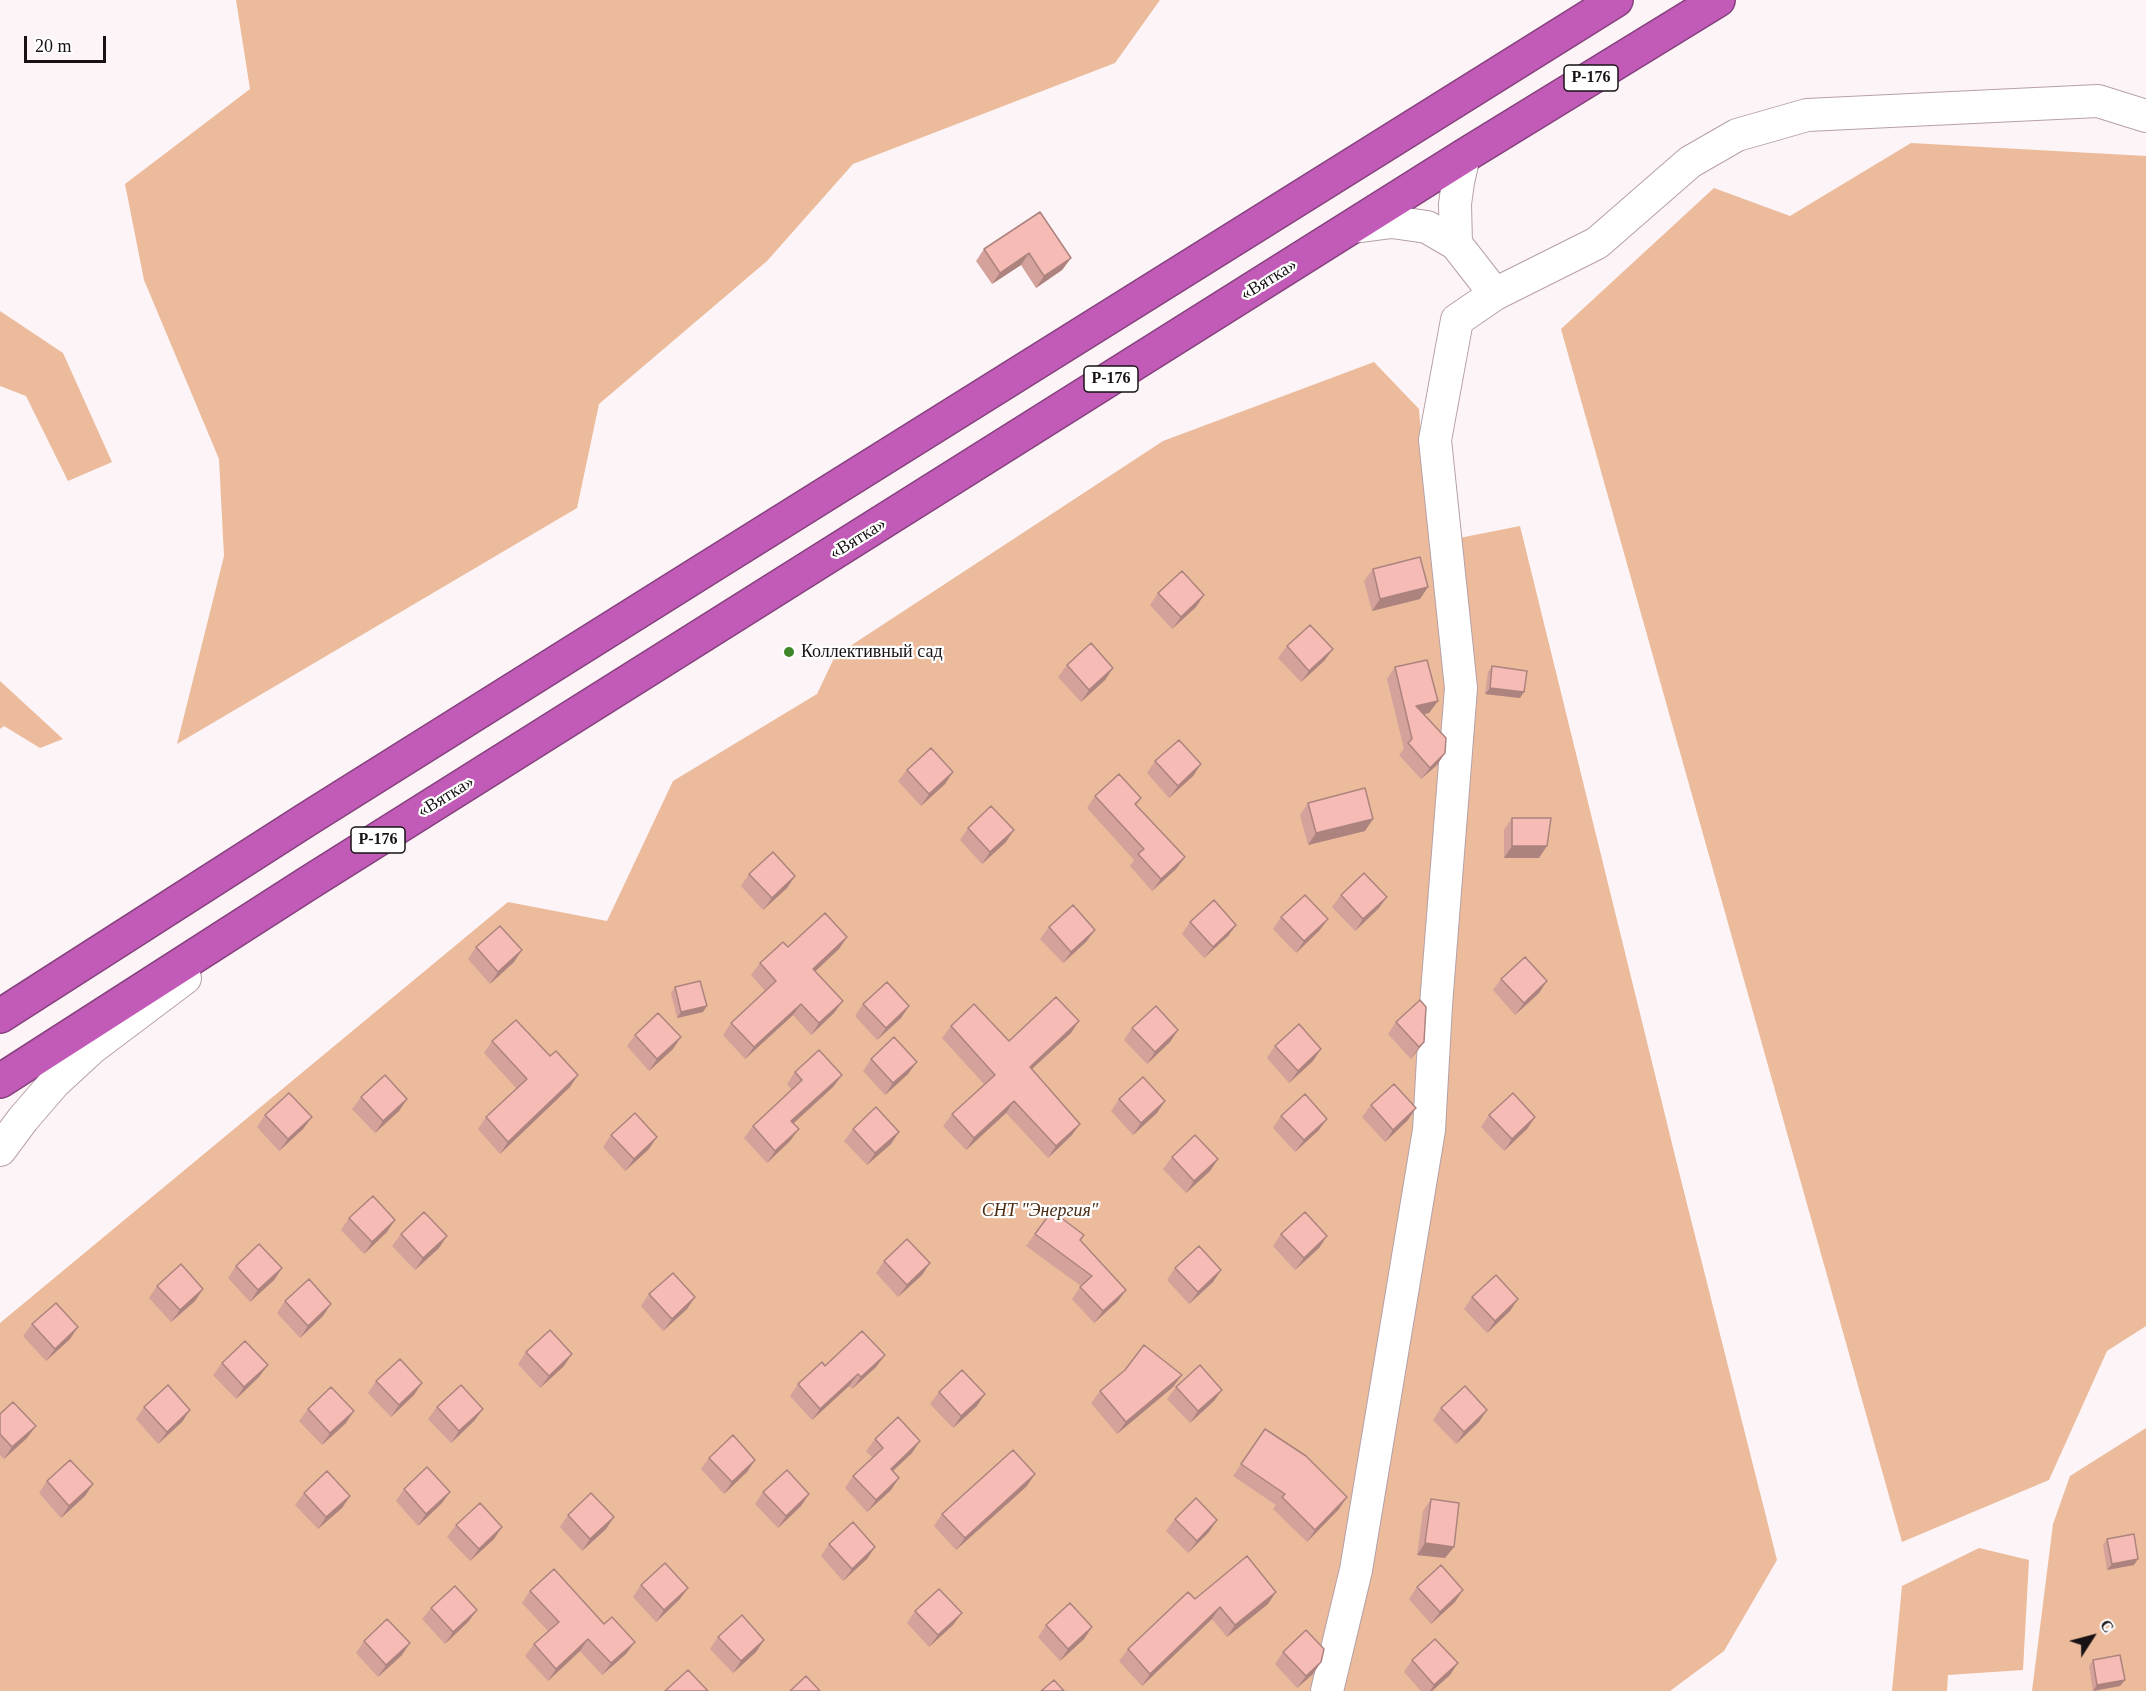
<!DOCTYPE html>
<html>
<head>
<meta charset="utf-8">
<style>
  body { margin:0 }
  #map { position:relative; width:2146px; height:1691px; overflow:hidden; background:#fdf4f7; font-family:"Times New Roman",serif }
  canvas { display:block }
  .north { position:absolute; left:2062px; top:1607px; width:60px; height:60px; -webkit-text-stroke:4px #fff; paint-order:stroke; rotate:54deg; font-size:16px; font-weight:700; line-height:24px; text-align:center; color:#191214 }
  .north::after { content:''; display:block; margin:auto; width:21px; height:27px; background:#191214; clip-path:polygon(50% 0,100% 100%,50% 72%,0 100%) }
  .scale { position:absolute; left:24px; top:36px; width:82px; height:27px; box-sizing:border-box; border:3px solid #191214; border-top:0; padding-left:8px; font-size:18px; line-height:21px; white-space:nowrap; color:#191214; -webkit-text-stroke:4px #fff; paint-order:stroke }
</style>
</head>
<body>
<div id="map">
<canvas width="2146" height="1691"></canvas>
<div class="north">С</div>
<div class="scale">20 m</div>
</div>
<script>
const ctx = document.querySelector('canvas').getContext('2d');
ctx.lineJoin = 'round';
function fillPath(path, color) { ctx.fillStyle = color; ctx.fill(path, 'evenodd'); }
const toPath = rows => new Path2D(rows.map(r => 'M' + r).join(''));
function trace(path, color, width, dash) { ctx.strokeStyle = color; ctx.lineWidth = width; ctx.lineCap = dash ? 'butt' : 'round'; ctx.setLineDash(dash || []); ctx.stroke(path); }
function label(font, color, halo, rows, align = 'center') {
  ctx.font = font + ' "Times New Roman",serif'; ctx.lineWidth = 4.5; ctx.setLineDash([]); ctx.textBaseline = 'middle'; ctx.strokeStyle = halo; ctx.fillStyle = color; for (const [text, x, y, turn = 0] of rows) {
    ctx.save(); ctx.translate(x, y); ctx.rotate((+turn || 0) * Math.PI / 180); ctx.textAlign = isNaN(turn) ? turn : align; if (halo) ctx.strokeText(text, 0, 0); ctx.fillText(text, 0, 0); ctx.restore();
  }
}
fillPath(toPath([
  [236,0,1160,0,1115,63,853,164,767,261,599,404,577,508,177,744,224,556,219,459,144,280,125,184,250,89],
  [1911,143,2146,156,2146,1326,2107,1351,2049,1480,1902,1542,1561,329,1714,188,1790,216],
  [0,311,63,353,112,462,68,481,26,396,0,386],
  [1374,362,1419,409,1429,544,1520,526,1679,1172,1777,1560,1724,1651,1670,1691,0,1691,0,1323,508,902,607,921,673,781,817,694,835,656,1163,441],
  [0,681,63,739,40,748,4,726,0,729],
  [2146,1428,2146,1691,2032,1691,2053,1524,2070,1476],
  [1979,1548,2029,1560,2023,1670,1948,1675,1947,1691,1892,1691,1902,1586]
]), '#ebbb9b');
const minor = toPath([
  [1353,227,1392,222,1427,227,1456,244,1495,294,1597,243,1690,162,1737,135,1807,115,2098,101,2146,116],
  [1456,244,1455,204,1458,182,1464,156],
  [0,1150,23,1119,55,1082,92,1048,185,978],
  [1327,1691,1356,1570,1429,1130,1436,1005,1461,688,1435,440,1457,320,1495,294]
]);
const highway = toPath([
  [0,1016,309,818,698,574,1616,0],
  [0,1081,310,882,1464,156,1718,0]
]);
trace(minor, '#b6a0a6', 34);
trace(highway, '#86417e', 36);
trace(minor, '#fff', 32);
trace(highway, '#c15bb7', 33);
fillPath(toPath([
  [984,249,1071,258,1062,270,1036,288,1021,265,992,284,976,261],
  [1373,569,1420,599,1372,611,1364,581],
  [1158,593,1196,607,1172,629,1150,605],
  [1287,646,1333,649,1324,661,1301,682,1278,658],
  [1067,665,1113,668,1105,680,1081,702,1058,677],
  [1492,666,1520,698,1485,694,1488,672],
  [1395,667,1438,701,1429,713,1424,714,1445,753,1437,765,1421,779,1399,755,1404,749,1387,679],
  [1155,761,1201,764,1193,776,1169,798,1147,773],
  [907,770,953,772,945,784,921,806,898,781],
  [1095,796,1141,798,1136,806,1185,857,1176,869,1152,891,1130,866,1134,860,1087,808],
  [1308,803,1365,831,1308,845,1300,815],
  [1512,818,1539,858,1504,858,1504,830],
  [968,828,1006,842,982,864,960,840],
  [749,874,795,876,787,888,763,910,741,886],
  [1341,895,1387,897,1378,909,1355,931,1332,907],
  [1281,917,1319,931,1296,953,1273,929],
  [1190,922,1236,925,1228,936,1204,958,1182,934],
  [1049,927,1095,930,1086,942,1063,963,1040,939],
  [847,937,839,949,815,971,834,1013,811,1035,793,1015,745,1059,723,1035,731,1023,765,991,751,975,760,963,788,947],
  [476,947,514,962,490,984,468,959],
  [1501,979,1539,993,1515,1015,1493,990],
  [675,987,703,1012,677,1018,671,993],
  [863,1004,909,1006,901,1018,877,1040,855,1016],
  [1396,1022,1424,1042,1415,1054,1411,1059,1388,1034],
  [951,1026,1009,1041,1071,1033,1032,1069,1080,1124,1071,1136,1048,1158,1006,1113,966,1150,943,1126,952,1114,984,1084,942,1038],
  [1132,1028,1178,1030,1170,1042,1147,1064,1124,1040],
  [635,1035,673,1049,649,1071,627,1046],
  [492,1041,550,1056,578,1075,570,1087,500,1154,478,1129,486,1117,517,1089,484,1053],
  [1275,1046,1313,1061,1289,1083,1267,1058],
  [871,1059,908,1074,885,1095,863,1071],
  [795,1072,842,1075,833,1087,793,1123,790,1141,767,1163,744,1138,753,1126,792,1090,787,1084],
  [361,1097,407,1099,399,1111,375,1133,352,1109],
  [1119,1099,1165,1101,1157,1113,1133,1135,1111,1111],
  [1371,1105,1408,1120,1385,1142,1362,1117],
  [265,1115,303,1129,279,1151,257,1127],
  [1489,1115,1535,1117,1527,1129,1504,1151,1481,1127],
  [1281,1116,1319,1130,1295,1152,1273,1128],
  [853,1129,891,1144,867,1165,844,1141],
  [611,1135,649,1149,625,1171,603,1147],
  [1172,1157,1218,1159,1210,1171,1186,1193,1163,1169],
  [1052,1211,1080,1240,1126,1290,1118,1301,1094,1323,1072,1299,1081,1286,1026,1246],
  [349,1218,387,1232,364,1254,341,1230],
  [401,1234,439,1248,415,1270,392,1246],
  [1281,1234,1327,1236,1319,1248,1295,1270,1273,1246],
  [884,1261,930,1263,922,1275,898,1297,876,1273],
  [236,1266,282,1268,274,1280,250,1302,228,1278],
  [1175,1268,1221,1270,1213,1282,1189,1304,1167,1280],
  [157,1286,203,1289,195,1301,171,1322,149,1298],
  [649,1294,695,1297,687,1309,663,1331,641,1306],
  [1472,1297,1510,1311,1487,1333,1464,1309],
  [285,1301,323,1316,300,1338,277,1313],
  [32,1324,70,1339,46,1361,23,1336],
  [526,1352,564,1366,540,1388,518,1364],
  [885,1355,876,1367,852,1389,849,1386,812,1420,790,1396,798,1384,825,1366],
  [222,1363,259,1377,236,1399,213,1375],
  [376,1381,414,1395,391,1417,368,1393],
  [1173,1387,1117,1434,1091,1403,1100,1391],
  [1176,1387,1214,1401,1190,1423,1167,1399],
  [939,1392,977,1406,953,1428,930,1404],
  [144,1407,190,1410,182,1422,158,1444,136,1419],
  [437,1407,483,1409,474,1421,451,1443,428,1419],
  [1441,1408,1479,1422,1456,1444,1433,1420],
  [308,1409,346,1423,322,1445,299,1421],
  [0,1414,27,1438,4,1459,0,1455],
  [1265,1429,1339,1509,1307,1542,1273,1509,1276,1505,1233,1476],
  [875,1439,912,1453,893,1471,891,1490,867,1512,845,1488,853,1476,873,1458,866,1451],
  [709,1458,755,1460,747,1472,724,1494,701,1469],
  [47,1481,93,1484,85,1496,61,1518,39,1493],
  [1027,1486,956,1550,934,1526,942,1514],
  [404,1489,450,1492,442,1503,418,1526,396,1501],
  [763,1492,809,1494,801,1506,778,1528,755,1504],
  [304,1493,350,1496,342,1508,318,1529,295,1505],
  [1431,1499,1454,1547,1445,1558,1417,1555,1423,1511],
  [568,1515,614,1517,606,1529,582,1551,560,1527],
  [1175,1519,1209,1532,1188,1553,1166,1531],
  [456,1525,494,1539,470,1561,447,1537],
  [2107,1539,2134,1565,2107,1570,2103,1545],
  [829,1544,875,1547,867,1559,843,1581,821,1556],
  [641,1585,688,1588,679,1600,656,1622,633,1597],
  [1417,1587,1455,1602,1431,1624,1409,1599],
  [530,1591,626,1654,602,1675,580,1651,548,1681,525,1656,534,1644,548,1631,522,1603],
  [1195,1599,1268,1604,1227,1637,1212,1619,1142,1686,1119,1661,1128,1649],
  [431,1608,477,1610,468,1622,445,1644,422,1619],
  [915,1611,953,1625,929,1647,907,1623],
  [1046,1625,1092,1627,1084,1639,1060,1661,1038,1637],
  [718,1637,764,1640,756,1652,733,1673,710,1649],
  [364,1641,402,1655,378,1677,356,1653],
  [1283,1652,1321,1662,1313,1674,1297,1688,1275,1664],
  [1412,1660,1450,1675,1432,1691,1421,1691,1404,1672],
  [2093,1660,2125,1680,2120,1686,2093,1691,2089,1666]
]), '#d4a19b');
fillPath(toPath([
  [1029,253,1021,265,992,284,1000,273],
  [1071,258,1062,270,1036,288,1044,276],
  [1428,587,1420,599,1372,611,1380,599],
  [1204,595,1196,607,1172,629,1181,617],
  [1333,649,1324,661,1301,682,1309,671],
  [1113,668,1105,680,1081,702,1089,690],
  [1490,688,1524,692,1520,698,1485,694],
  [1438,701,1429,713,1408,718,1416,706],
  [1445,753,1437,765,1421,779,1430,768],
  [1201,764,1193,776,1169,798,1178,786],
  [953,772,945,784,921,806,929,794],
  [1373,819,1365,831,1308,845,1316,833],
  [1014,830,1006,842,982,864,990,852],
  [1512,846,1547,846,1539,858,1504,858],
  [1185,857,1176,869,1152,891,1161,879],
  [795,876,787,888,763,910,772,898],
  [1387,897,1378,909,1355,931,1363,919],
  [1328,919,1319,931,1296,953,1304,941],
  [1236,925,1228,936,1204,958,1213,947],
  [1095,930,1086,942,1063,963,1071,952],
  [847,937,839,949,805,981,813,969],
  [522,950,514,962,490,984,498,972],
  [1547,981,1539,993,1515,1015,1524,1003],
  [843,1001,834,1013,811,1035,819,1023],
  [801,1004,793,1015,745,1059,754,1047],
  [707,1006,703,1012,677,1018,681,1012],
  [909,1006,901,1018,877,1040,886,1028],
  [1079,1021,1071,1033,1021,1079,1030,1067],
  [1178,1030,1170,1042,1147,1064,1155,1052],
  [681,1037,673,1049,649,1071,657,1059],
  [1424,1042,1415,1054,1411,1059,1419,1047],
  [1321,1049,1313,1061,1289,1083,1298,1071],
  [917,1062,908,1074,885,1095,893,1083],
  [578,1075,570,1087,500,1154,508,1142],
  [842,1075,833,1087,783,1133,791,1121],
  [407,1099,399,1111,375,1133,383,1121],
  [1014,1101,1006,1113,966,1150,974,1138],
  [1165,1101,1157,1113,1133,1135,1141,1123],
  [1416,1108,1408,1120,1385,1142,1393,1130],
  [312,1117,303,1129,279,1151,288,1139],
  [1535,1117,1527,1129,1504,1151,1512,1139],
  [1327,1119,1319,1130,1295,1152,1304,1140],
  [1080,1124,1071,1136,1048,1158,1056,1146],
  [799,1129,790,1141,767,1163,775,1151],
  [899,1132,891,1144,867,1165,875,1153],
  [657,1137,649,1149,625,1171,634,1159],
  [1218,1159,1210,1171,1186,1193,1194,1181],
  [395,1220,387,1232,364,1254,372,1242],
  [447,1236,439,1248,415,1270,423,1258],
  [1327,1236,1319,1248,1295,1270,1304,1258],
  [930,1263,922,1275,898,1297,907,1285],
  [282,1268,274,1280,250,1302,258,1290],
  [1221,1270,1213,1282,1189,1304,1198,1292],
  [203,1289,195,1301,171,1322,180,1310],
  [1126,1290,1118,1301,1094,1323,1103,1311],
  [695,1297,687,1309,663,1331,672,1319],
  [1518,1299,1510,1311,1487,1333,1495,1321],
  [331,1304,323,1316,300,1338,308,1326],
  [78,1327,70,1339,46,1361,55,1349],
  [572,1354,564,1366,540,1388,549,1376],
  [885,1355,876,1367,852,1389,861,1377],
  [268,1365,259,1377,236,1399,244,1387],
  [858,1374,849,1386,812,1420,820,1409],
  [1182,1375,1173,1387,1117,1434,1126,1422],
  [422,1383,414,1395,391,1417,399,1405],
  [1222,1390,1214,1401,1190,1423,1198,1411],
  [985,1394,977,1406,953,1428,961,1416],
  [483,1409,474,1421,451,1443,459,1431],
  [190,1410,182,1422,158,1444,167,1432],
  [1487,1410,1479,1422,1456,1444,1464,1432],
  [354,1411,346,1423,322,1445,330,1433],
  [36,1426,27,1438,4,1459,12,1447],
  [920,1441,912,1453,882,1481,891,1469],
  [755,1460,747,1472,724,1494,732,1482],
  [1035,1474,1027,1486,956,1550,965,1538],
  [899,1478,891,1490,867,1512,876,1500],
  [93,1484,85,1496,61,1518,69,1506],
  [450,1492,442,1503,418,1526,426,1514],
  [809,1494,801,1506,778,1528,786,1516],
  [350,1496,342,1508,318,1529,326,1517],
  [1347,1497,1339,1509,1307,1542,1315,1530],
  [614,1517,606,1529,582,1551,590,1539],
  [1217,1520,1209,1532,1188,1553,1197,1541],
  [502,1527,494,1539,470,1561,479,1549],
  [1425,1543,1454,1547,1445,1558,1417,1555],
  [875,1547,867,1559,843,1581,852,1569],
  [2138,1559,2134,1565,2107,1570,2112,1564],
  [688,1588,679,1600,656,1622,664,1610],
  [1463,1590,1455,1602,1431,1624,1440,1612],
  [1276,1592,1268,1604,1227,1637,1235,1625],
  [1220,1607,1212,1619,1142,1686,1150,1674],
  [477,1610,468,1622,445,1644,453,1632],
  [962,1613,953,1625,929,1647,938,1635],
  [1092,1627,1084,1639,1060,1661,1068,1649],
  [588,1639,580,1651,548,1681,556,1669],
  [764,1640,756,1652,733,1673,741,1661],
  [635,1642,626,1654,602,1675,611,1663],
  [410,1643,402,1655,378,1677,386,1665],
  [1321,1662,1313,1674,1297,1688,1306,1676],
  [1458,1663,1450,1675,1432,1691,1430,1691,1434,1685],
  [2125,1680,2120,1686,2093,1691,2097,1685]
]), '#ac837e');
const building = toPath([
  [1040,212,1071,258,1044,276,1029,253,1000,273,984,249,1040,212],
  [1420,557,1428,587,1380,599,1373,569,1420,557],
  [1182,571,1204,595,1181,617,1158,593,1182,571],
  [1310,625,1333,649,1309,671,1287,646,1310,625],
  [1091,643,1113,668,1089,690,1067,665,1091,643],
  [1427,660,1438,701,1416,706,1446,738,1445,753,1430,768,1408,743,1412,739,1395,667,1427,660],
  [1492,666,1527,671,1524,692,1490,688,1492,666],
  [1179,740,1201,764,1178,786,1155,761,1179,740],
  [931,748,953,772,929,794,907,770,931,748],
  [1119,774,1141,798,1135,804,1185,857,1161,879,1138,854,1144,849,1095,796,1119,774],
  [1365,788,1373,819,1316,833,1308,803,1365,788],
  [991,806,1014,830,990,852,968,828,991,806],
  [1512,818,1551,818,1547,846,1512,846,1512,818],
  [773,852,795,876,772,898,749,874,773,852],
  [1364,873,1387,897,1363,919,1341,895,1364,873],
  [1305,895,1328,919,1304,941,1281,917,1305,895],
  [1214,900,1236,925,1213,947,1190,922,1214,900],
  [1073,905,1095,930,1071,952,1049,927,1073,905],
  [825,913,847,937,813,969,843,1001,819,1023,801,1004,754,1047,731,1023,776,981,760,963,783,942,788,947,825,913],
  [500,926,522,950,498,972,476,947,500,926],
  [1525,957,1547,981,1524,1003,1501,979,1525,957],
  [700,981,707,1006,681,1012,675,987,700,981],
  [887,982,909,1006,886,1028,863,1004,887,982],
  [1056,997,1079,1021,1030,1067,1080,1124,1056,1146,1014,1101,974,1138,952,1114,995,1075,951,1026,974,1004,1009,1041,1056,997],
  [1420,1000,1426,1007,1424,1042,1419,1047,1396,1022,1420,1000],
  [1156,1006,1178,1030,1155,1052,1132,1028,1156,1006],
  [658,1013,681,1037,657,1059,635,1035,658,1013],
  [516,1020,550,1056,556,1051,578,1075,508,1142,486,1117,527,1079,492,1041,516,1020],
  [1299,1024,1321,1049,1298,1071,1275,1046,1299,1024],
  [894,1037,917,1062,893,1083,871,1059,894,1037],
  [819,1050,842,1075,791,1121,799,1129,775,1151,753,1126,802,1080,795,1072,819,1050],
  [385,1075,407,1099,383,1121,361,1097,385,1075],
  [1143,1077,1165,1101,1141,1123,1119,1099,1143,1077],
  [1394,1084,1416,1108,1393,1130,1371,1105,1394,1084],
  [289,1093,312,1117,288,1139,265,1115,289,1093],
  [1513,1093,1535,1117,1512,1139,1489,1115,1513,1093],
  [1305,1094,1327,1119,1304,1140,1281,1116,1305,1094],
  [876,1107,899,1132,875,1153,853,1129,876,1107],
  [635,1113,657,1137,634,1159,611,1135,635,1113],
  [1195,1135,1218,1159,1194,1181,1172,1157,1195,1135],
  [373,1196,395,1220,372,1242,349,1218,373,1196],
  [1052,1211,1084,1235,1080,1240,1126,1290,1103,1311,1080,1287,1092,1276,1035,1234,1052,1211],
  [424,1212,447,1236,423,1258,401,1234,424,1212],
  [1305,1212,1327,1236,1304,1258,1281,1234,1305,1212],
  [907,1239,930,1263,907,1285,884,1261,907,1239],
  [259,1244,282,1268,258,1290,236,1266,259,1244],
  [1199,1246,1221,1270,1198,1292,1175,1268,1199,1246],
  [181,1264,203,1289,180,1310,157,1286,181,1264],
  [673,1273,695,1297,672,1319,649,1294,673,1273],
  [1496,1275,1518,1299,1495,1321,1472,1297,1496,1275],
  [309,1279,331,1304,308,1326,285,1301,309,1279],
  [56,1303,78,1327,55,1349,32,1324,56,1303],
  [550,1330,572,1354,549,1376,526,1352,550,1330],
  [862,1331,885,1355,861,1377,858,1374,820,1409,798,1384,822,1362,825,1366,862,1331],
  [245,1341,268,1365,244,1387,222,1363,245,1341],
  [1144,1345,1182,1375,1126,1422,1100,1391,1125,1370,1144,1345],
  [400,1359,422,1383,399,1405,376,1381,400,1359],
  [1200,1365,1222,1390,1198,1411,1176,1387,1200,1365],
  [962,1370,985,1394,961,1416,939,1392,962,1370],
  [168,1385,190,1410,167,1432,144,1407,168,1385],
  [461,1385,483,1409,459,1431,437,1407,461,1385],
  [1465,1386,1487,1410,1464,1432,1441,1408,1465,1386],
  [331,1387,354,1411,330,1433,308,1409,331,1387],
  [13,1402,36,1426,12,1447,0,1434,0,1414,13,1402],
  [898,1417,920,1441,891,1469,899,1478,876,1500,853,1476,883,1448,875,1439,898,1417],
  [1265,1429,1306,1456,1347,1497,1315,1530,1282,1497,1285,1494,1241,1464,1265,1429],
  [733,1435,755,1460,732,1482,709,1458,733,1435],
  [1013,1450,1035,1474,965,1538,942,1514,1013,1450],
  [70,1460,93,1484,69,1506,47,1481,70,1460],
  [427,1467,450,1492,426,1514,404,1489,427,1467],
  [787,1470,809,1494,786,1516,763,1492,787,1470],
  [327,1471,350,1496,326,1517,304,1493,327,1471],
  [591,1493,614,1517,590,1539,568,1515,591,1493],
  [1196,1498,1217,1520,1197,1541,1175,1519,1196,1498],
  [1431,1499,1459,1503,1454,1547,1425,1543,1431,1499],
  [480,1503,502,1527,479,1549,456,1525,480,1503],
  [853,1522,875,1547,852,1569,829,1544,853,1522],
  [2134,1534,2138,1559,2112,1564,2107,1539,2134,1534],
  [1247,1556,1276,1592,1235,1625,1220,1607,1150,1674,1128,1649,1188,1592,1195,1599,1247,1556],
  [665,1563,688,1588,664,1610,641,1585,665,1563],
  [1441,1565,1463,1590,1440,1612,1417,1587,1441,1565],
  [554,1569,604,1624,612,1617,635,1642,611,1663,588,1639,556,1669,534,1644,559,1622,530,1591,554,1569],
  [455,1586,477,1610,453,1632,431,1608,455,1586],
  [939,1589,962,1613,938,1635,915,1611,939,1589],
  [1070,1603,1092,1627,1068,1649,1046,1625,1070,1603],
  [742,1615,764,1640,741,1661,718,1637,742,1615],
  [387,1619,410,1643,386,1665,364,1641,387,1619],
  [1306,1630,1324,1649,1321,1662,1306,1676,1283,1652,1306,1630],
  [1435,1639,1458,1663,1434,1685,1412,1660,1435,1639],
  [2120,1655,2125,1680,2097,1685,2093,1660,2120,1655],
  [688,1670,708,1691,665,1691,688,1670],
  [806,1676,820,1691,790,1691,806,1676],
  [1054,1680,1064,1691,1041,1691,1054,1680]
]);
fillPath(building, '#f6bbb4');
trace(building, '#ac837e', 1.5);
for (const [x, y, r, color] of [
  [789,652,6,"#3e8429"]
]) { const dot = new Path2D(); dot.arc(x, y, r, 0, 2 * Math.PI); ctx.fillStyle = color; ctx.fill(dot); trace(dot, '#fff', 2); }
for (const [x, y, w] of [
  [1591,78,54],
  [1111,379,54],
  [378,840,54]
]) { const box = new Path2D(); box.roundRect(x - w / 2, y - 13, w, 26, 4.5); ctx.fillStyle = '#fff'; ctx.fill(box); trace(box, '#191214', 1.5); }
label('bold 16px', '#191214', null, [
  ["Р-176",1591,78],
  ["Р-176",1111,379],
  ["Р-176",378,840]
]);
label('18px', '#191214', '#fff', [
  ["«Вятка»",1269,280,-32],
  ["«Вятка»",858,539,-32],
  ["«Вятка»",446,797,-32]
]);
label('18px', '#191214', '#fff', [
  ["Коллективный сад",801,652]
], 'left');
label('italic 18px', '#4b2c15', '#fff', [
  ["СНТ \"Энергия\"",1040,1211]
]);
</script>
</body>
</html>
